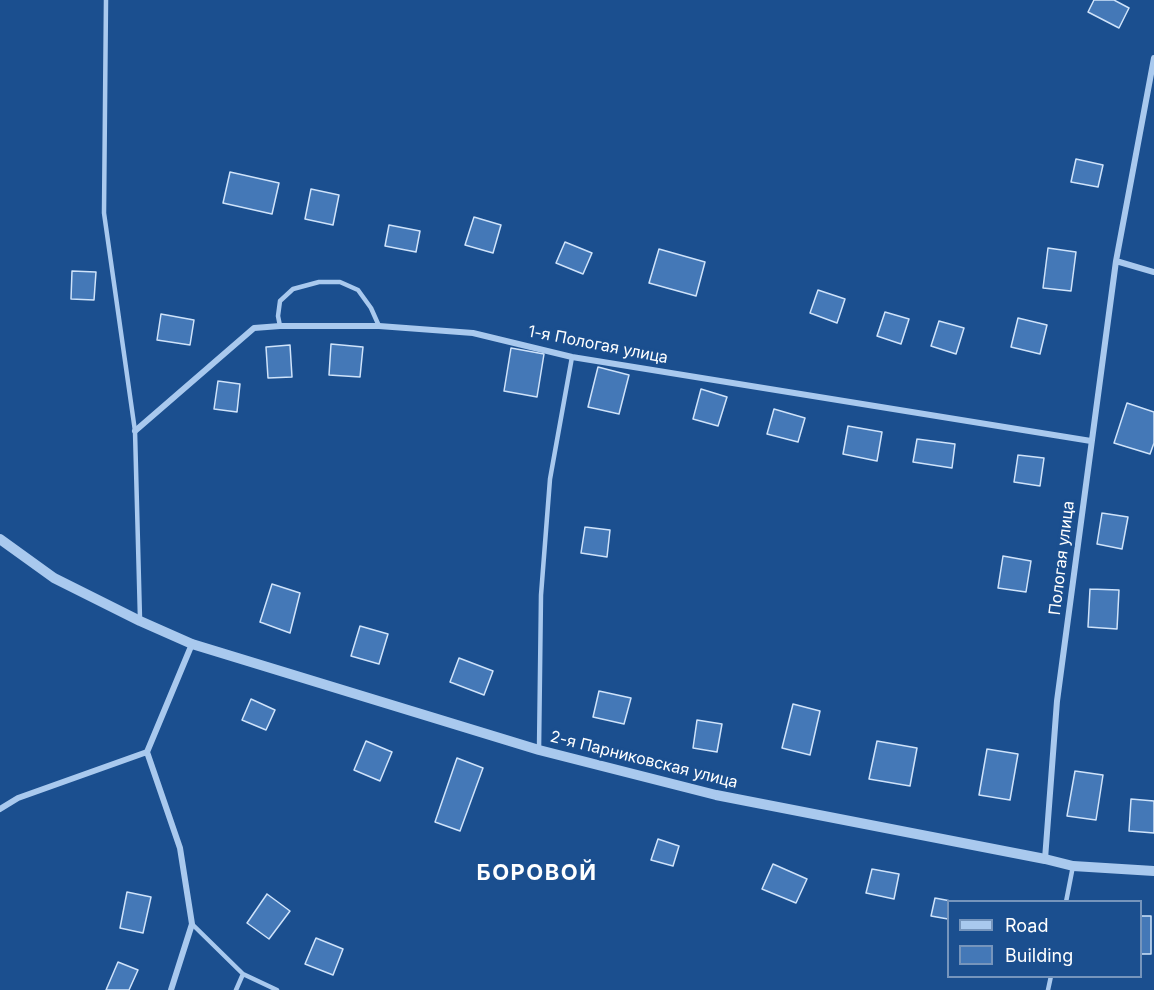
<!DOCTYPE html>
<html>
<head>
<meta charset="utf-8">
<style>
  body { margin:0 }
  #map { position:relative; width:1154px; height:990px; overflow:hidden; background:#1b4f8f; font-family:Inter,sans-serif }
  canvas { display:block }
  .legend { position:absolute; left:947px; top:900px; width:195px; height:78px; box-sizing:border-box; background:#1b4f8f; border:2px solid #7695bc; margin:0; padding:8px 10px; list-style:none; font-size:18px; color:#fff }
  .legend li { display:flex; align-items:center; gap:12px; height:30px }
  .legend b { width:30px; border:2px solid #7695bc }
</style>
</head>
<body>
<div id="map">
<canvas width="1154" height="990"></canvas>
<ul class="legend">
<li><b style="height:8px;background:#a9c9ee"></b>Road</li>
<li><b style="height:16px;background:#4478b7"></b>Building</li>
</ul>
</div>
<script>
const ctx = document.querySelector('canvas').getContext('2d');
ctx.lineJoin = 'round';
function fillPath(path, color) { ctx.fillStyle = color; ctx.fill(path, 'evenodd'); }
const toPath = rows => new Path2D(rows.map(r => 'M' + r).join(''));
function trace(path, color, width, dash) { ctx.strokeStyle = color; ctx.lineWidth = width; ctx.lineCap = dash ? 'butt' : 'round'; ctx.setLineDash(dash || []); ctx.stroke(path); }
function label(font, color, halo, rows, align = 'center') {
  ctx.font = font + ' Inter,sans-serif'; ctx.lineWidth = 6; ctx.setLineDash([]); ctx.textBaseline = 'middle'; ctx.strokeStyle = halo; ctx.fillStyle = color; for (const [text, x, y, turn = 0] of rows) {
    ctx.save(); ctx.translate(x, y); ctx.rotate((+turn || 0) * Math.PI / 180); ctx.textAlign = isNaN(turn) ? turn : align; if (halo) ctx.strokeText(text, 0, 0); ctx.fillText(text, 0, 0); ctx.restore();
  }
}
const building = toPath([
  [1094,0,1114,0,1129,8,1119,28,1088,12,1094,0],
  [1076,159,1103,165,1098,187,1071,182,1076,159],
  [230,172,279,183,272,214,223,203,230,172],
  [311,189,339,195,333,225,305,219,311,189],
  [474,217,501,225,493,253,465,245,474,217],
  [389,225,420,231,416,252,385,246,389,225],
  [565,242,592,253,583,274,556,263,565,242],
  [1048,248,1076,252,1071,291,1043,288,1048,248],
  [659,249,705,262,696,296,649,283,659,249],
  [72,271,96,272,94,300,71,299,72,271],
  [818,290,845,299,837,323,810,313,818,290],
  [885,312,909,319,901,344,877,336,885,312],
  [161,314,194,320,190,345,157,340,161,314],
  [1018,318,1047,325,1040,354,1011,347,1018,318],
  [939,321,964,328,956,354,931,346,939,321],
  [331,344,363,347,360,377,329,375,331,344],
  [290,345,292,377,268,378,266,347,290,345],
  [511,348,544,354,537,397,504,391,511,348],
  [598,367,629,375,619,414,588,407,598,367],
  [218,381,240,384,237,412,214,409,218,381],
  [701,389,727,397,718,426,693,419,701,389],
  [1127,403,1154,412,1154,443,1150,454,1114,443,1127,403],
  [774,409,805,418,798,442,767,434,774,409],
  [848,426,882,432,877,461,843,454,848,426],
  [917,439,955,444,952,468,913,462,917,439],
  [1018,455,1044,458,1040,486,1014,482,1018,455],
  [1102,513,1128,517,1122,549,1097,544,1102,513],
  [585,527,610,530,607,557,581,553,585,527],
  [1003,556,1031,561,1026,592,998,588,1003,556],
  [272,584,300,593,290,633,260,622,272,584],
  [1090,589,1119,590,1117,629,1088,627,1090,589],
  [360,626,388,634,379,664,351,656,360,626],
  [459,658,493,671,484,695,450,682,459,658],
  [599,691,631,698,624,724,593,717,599,691],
  [251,699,275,710,266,730,242,720,251,699],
  [793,704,820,711,810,755,782,748,793,704],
  [697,720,722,724,717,752,693,748,697,720],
  [366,741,392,752,380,781,354,770,366,741],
  [877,741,917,748,910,786,869,779,877,741],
  [987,749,1018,754,1010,800,979,795,987,749],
  [457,758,483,768,460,831,435,822,457,758],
  [1075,771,1103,775,1096,820,1067,816,1075,771],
  [1131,799,1154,801,1154,833,1129,831,1131,799],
  [658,839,679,846,673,866,651,860,658,839],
  [773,864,807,879,796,903,762,889,773,864],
  [872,869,899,874,894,899,866,893,872,869],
  [127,892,151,897,143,933,120,928,127,892],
  [267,894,290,911,269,939,247,923,267,894],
  [935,898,956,902,948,902,948,919,931,916,935,898],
  [1140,916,1151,916,1151,954,1140,954,1140,916],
  [316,938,343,949,333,975,305,964,316,938],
  [118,962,138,970,129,990,106,990,118,962]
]);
fillPath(building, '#4478b7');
trace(building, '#cfe3fa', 1.5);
trace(toPath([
  [106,0,104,213,135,431,140,619],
  [280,326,278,316,280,301,293,289,319,282,340,282,358,290,371,308,379,326],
  [539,750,541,595,550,479,572,357],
  [1066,902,1073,866],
  [192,924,243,974,277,990],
  [236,990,243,974],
  [1048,990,1051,976]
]), '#a9c9ee', 4.5);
trace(toPath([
  [1116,261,1154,272],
  [135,431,254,328,280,326,379,326,473,333,572,357,1091,441],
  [0,809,18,798,147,752],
  [1045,859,1057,701,1116,261,1154,58],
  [171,990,192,924,180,848,147,752,192,644]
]), '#a9c9ee', 6);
trace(toPath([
  [0,539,54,578,140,621,192,644,539,750,716,795,1045,859,1073,866,1154,871]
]), '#a9c9ee', 10);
label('16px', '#fff', '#1b4f8f', [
  ["1-я Пологая улица",598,345,11],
  ["Пологая улица",1062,558,-83],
  ["2-я Парниковская улица",644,760,14]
]);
ctx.letterSpacing = '1.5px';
label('bold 22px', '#fff', '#1b4f8f', [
  ["БОРОВОЙ",537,873]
]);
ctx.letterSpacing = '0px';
</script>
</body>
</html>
